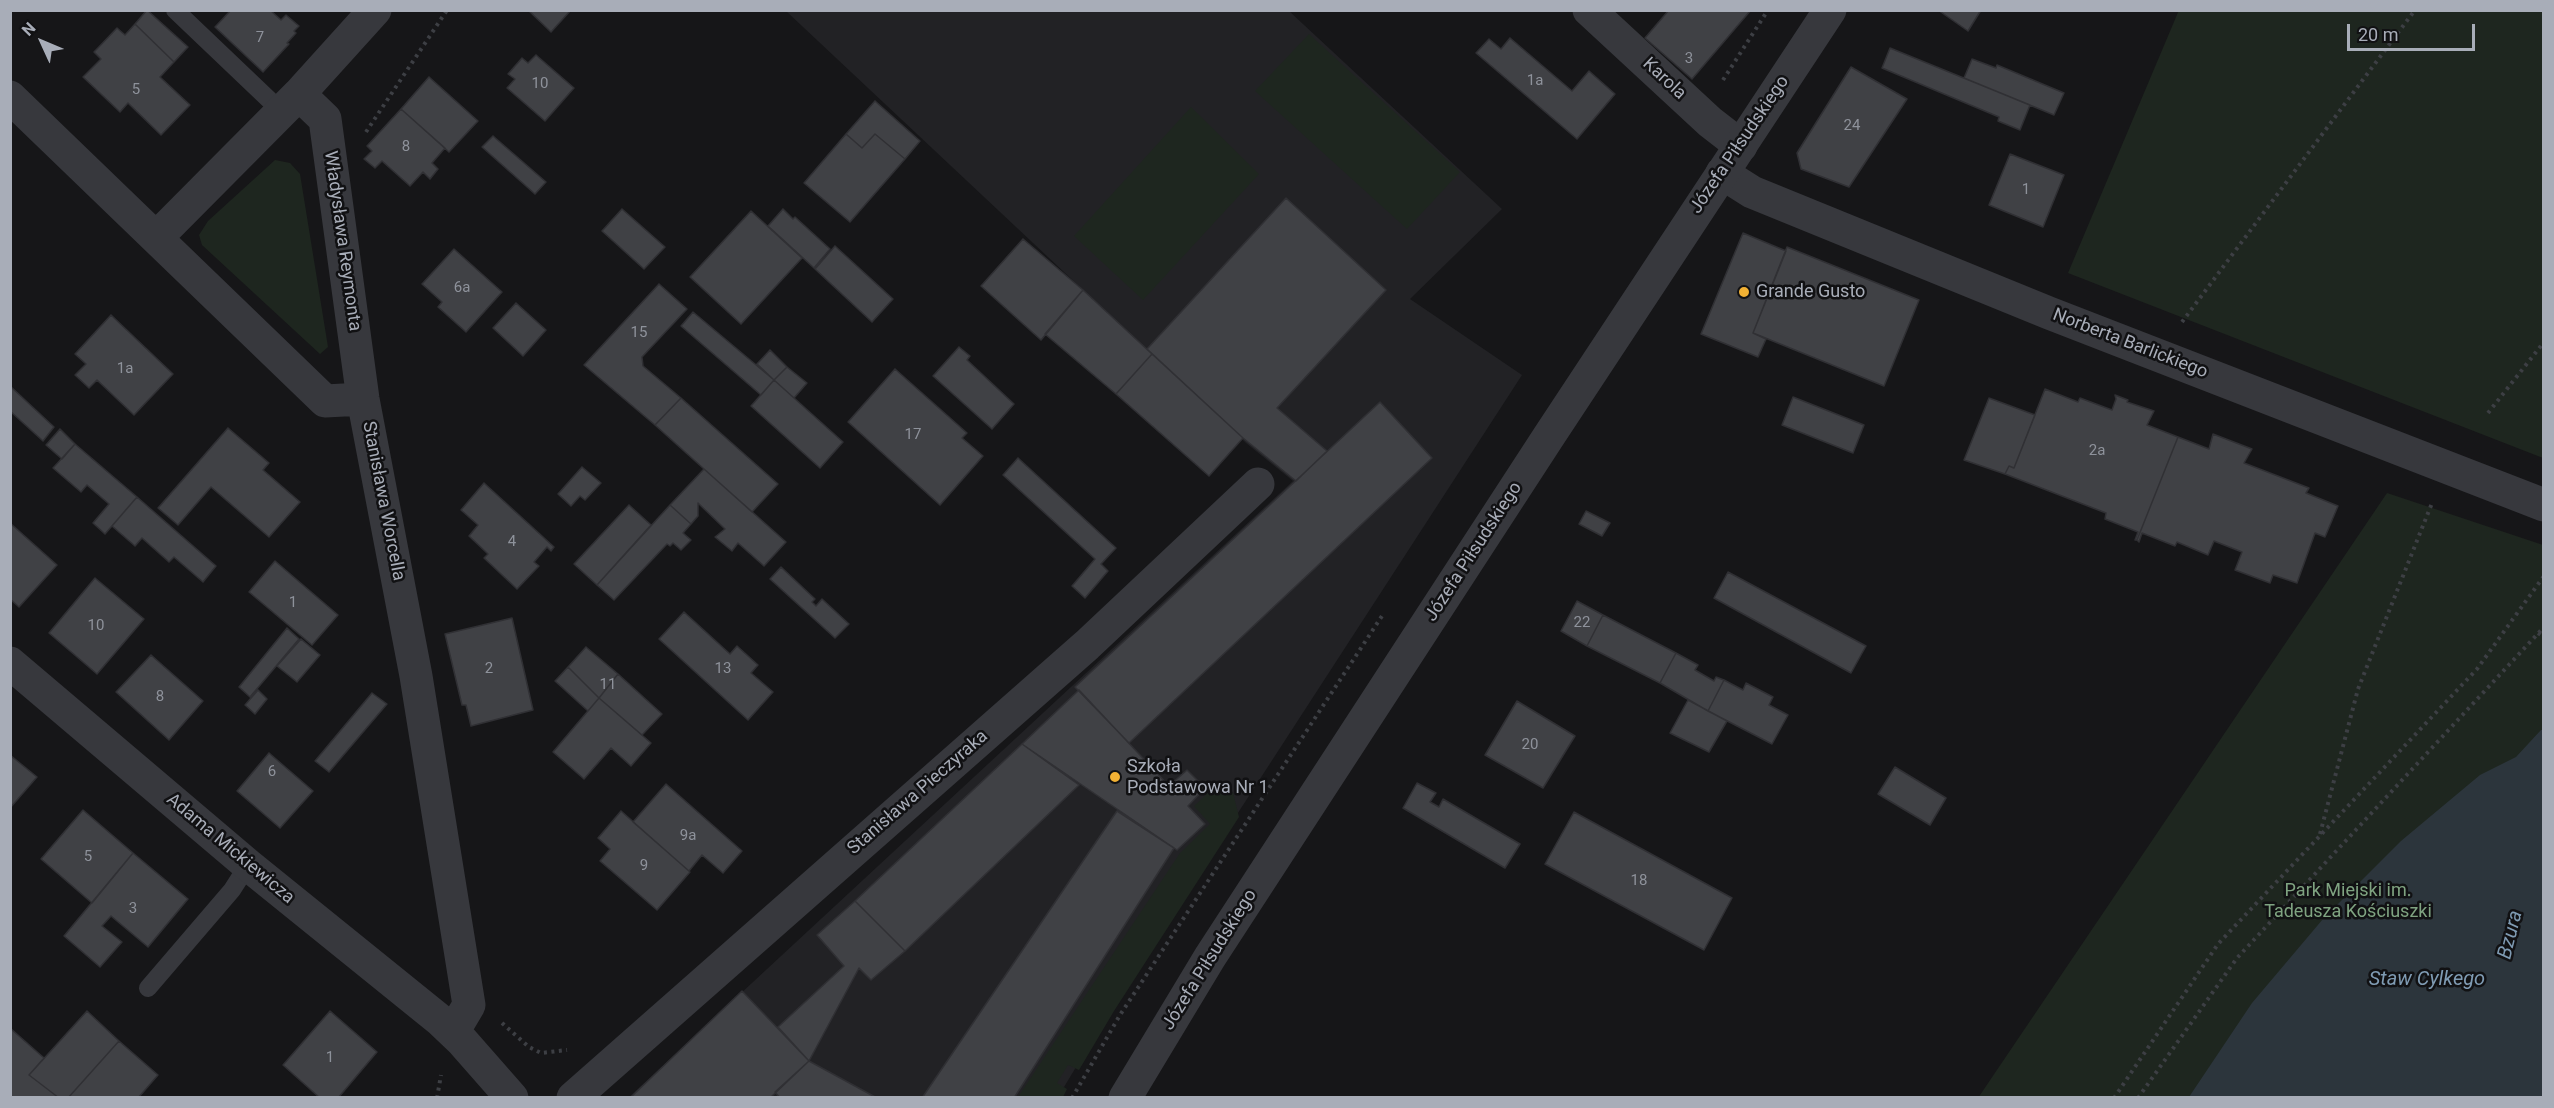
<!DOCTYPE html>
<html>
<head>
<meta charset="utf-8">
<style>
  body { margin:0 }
  #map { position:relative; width:2554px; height:1108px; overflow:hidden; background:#161618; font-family:Roboto,sans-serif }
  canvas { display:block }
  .frame { position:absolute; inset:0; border:12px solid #a8adb8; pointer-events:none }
  .north { position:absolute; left:12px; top:12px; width:60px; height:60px; -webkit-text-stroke:4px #111113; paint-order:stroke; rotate:314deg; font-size:16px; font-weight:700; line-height:24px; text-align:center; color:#a8adb8 }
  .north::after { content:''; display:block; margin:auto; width:21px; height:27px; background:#a8adb8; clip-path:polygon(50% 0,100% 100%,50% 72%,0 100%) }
  .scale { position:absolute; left:2347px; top:24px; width:128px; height:27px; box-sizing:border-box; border:3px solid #a8adb8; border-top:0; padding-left:8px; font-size:18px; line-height:21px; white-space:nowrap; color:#a8adb8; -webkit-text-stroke:4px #111113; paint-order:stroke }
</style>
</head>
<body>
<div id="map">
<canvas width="2554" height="1108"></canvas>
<div class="frame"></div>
<div class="north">N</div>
<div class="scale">20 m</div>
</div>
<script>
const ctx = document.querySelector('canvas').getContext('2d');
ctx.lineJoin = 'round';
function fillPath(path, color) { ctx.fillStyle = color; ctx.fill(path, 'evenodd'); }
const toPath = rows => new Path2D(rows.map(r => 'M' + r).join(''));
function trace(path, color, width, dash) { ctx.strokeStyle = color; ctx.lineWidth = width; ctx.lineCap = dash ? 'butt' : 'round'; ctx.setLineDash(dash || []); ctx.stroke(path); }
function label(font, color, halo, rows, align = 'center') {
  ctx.font = font + ' Roboto,sans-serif'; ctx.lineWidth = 5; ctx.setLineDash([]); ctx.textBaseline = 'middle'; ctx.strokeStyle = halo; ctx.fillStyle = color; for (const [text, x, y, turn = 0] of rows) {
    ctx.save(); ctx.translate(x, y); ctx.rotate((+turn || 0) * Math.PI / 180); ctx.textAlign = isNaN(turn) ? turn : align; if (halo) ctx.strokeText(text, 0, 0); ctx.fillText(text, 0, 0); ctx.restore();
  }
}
fillPath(toPath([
  [786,11,1289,11,1502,209,1410,299,1522,375,1114,1004,1058,1097,628,1098,1293,481,1246,443]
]), '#222225');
fillPath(toPath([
  [2179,10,2543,11,2543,458,2068,273],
  [1309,34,1460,172,1407,229,1255,91],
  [1191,107,1259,174,1143,300,1074,236],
  [275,160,290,163,300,174,328,347,320,354,202,245,199,235,208,221],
  [2387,493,2543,545,2543,1097,1978,1098],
  [1219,783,1233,793,1239,817,1114,1011,1079,1070,1068,1065,1057,1083,1067,1089,1063,1097,1018,1097,1180,853,1210,824,1194,806]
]), '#1e261f');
fillPath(toPath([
  [2541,730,2543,730,2543,1097,2189,1097,2252,1003,2323,919,2401,841,2480,775,2516,757]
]), '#2c353c');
const building = toPath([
  [147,10,188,47,174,62,135,24,147,10],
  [231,10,270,10,281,20,286,15,299,26,294,31,296,33,287,43,289,44,263,72,215,27,231,10],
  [528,10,571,10,551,32,528,10],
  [1669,10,1751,10,1692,79,1645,38,1669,10],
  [1938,10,1981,10,1968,31,1938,10],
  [135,24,174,62,160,77,190,105,161,135,128,103,120,112,83,77,101,59,94,52,117,28,125,35,135,24],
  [1510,38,1572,91,1589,71,1615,94,1577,139,1476,53,1489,39,1501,49,1510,38],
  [1890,48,2030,105,2020,130,1998,121,1999,117,1882,68,1890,48],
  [536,55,574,88,545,121,507,88,515,79,508,74,522,58,528,63,536,55],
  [1972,59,1996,68,1997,65,2064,93,2054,115,1964,78,1972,59],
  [1851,67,1907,99,1849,187,1801,169,1797,153,1851,67],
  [429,77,478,121,449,152,401,109,429,77],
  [875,101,920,141,905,159,875,134,862,148,846,134,875,101],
  [401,109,445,148,432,163,438,169,430,179,423,172,410,186,382,161,375,168,364,159,372,151,367,146,401,109],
  [846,134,862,148,875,134,905,159,850,222,804,183,846,134],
  [493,136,546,182,535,194,482,147,493,136],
  [2010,154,2064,175,2043,227,1989,205,2010,154],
  [1286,198,1386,290,1277,408,1327,451,1296,481,1243,438,1147,349,1286,198],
  [622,209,665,247,644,269,602,231,622,209],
  [783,209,793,219,795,217,830,249,814,268,768,226,783,209],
  [751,211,802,258,741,324,690,277,751,211],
  [1743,233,1786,251,1753,333,1766,339,1758,357,1701,334,1743,233],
  [1023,239,1083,290,1041,340,981,286,1023,239],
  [835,246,893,299,872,322,815,269,835,246],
  [1787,247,1919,300,1884,386,1753,333,1787,247],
  [454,249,502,292,466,332,438,307,442,302,422,284,454,249],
  [659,284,687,309,642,357,643,366,681,398,655,425,584,365,659,284],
  [1083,290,1152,354,1116,394,1045,334,1083,290],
  [516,303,546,330,523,356,493,328,516,303],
  [693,312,774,380,761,395,681,326,693,312],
  [111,315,173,374,134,415,97,380,89,388,75,375,86,364,75,354,111,315],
  [959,347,970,356,967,360,1014,404,992,429,933,376,959,347],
  [770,350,787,367,774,380,757,364,770,350],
  [1152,354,1243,438,1209,476,1116,394,1152,354],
  [787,367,807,383,794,398,774,380,787,367],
  [895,369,967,433,962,438,983,456,940,505,848,422,895,369],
  [774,380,843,442,820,468,751,406,774,380],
  [10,386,54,427,43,441,10,411,10,386],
  [2045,389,2078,402,2080,398,2112,410,2116,399,2115,395,2128,400,2127,402,2154,411,2147,425,2178,437,2137,540,2135,540,2138,532,2105,519,2106,513,2005,474,2009,466,2014,468,2045,389],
  [1793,397,1864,425,1853,453,1782,425,1793,397],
  [681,398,778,484,752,512,655,425,681,398],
  [1989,398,2035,415,2014,468,2009,466,2005,474,1964,460,1989,398],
  [1380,402,1432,458,1129,743,1075,687,1380,402],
  [228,428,269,463,263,470,300,502,269,537,211,487,178,525,158,508,228,428],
  [60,429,75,444,62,459,46,445,60,429],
  [2213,434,2252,449,2244,463,2309,488,2306,493,2338,506,2325,537,2315,533,2297,583,2273,575,2270,583,2235,570,2242,552,2214,541,2208,555,2177,542,2175,546,2142,533,2139,542,2137,540,2178,437,2209,449,2213,434],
  [75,444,137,497,105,534,93,523,109,504,87,485,81,492,53,468,75,444],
  [1018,458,1116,548,1101,564,1108,571,1085,598,1072,586,1095,559,1003,475,1018,458],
  [582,467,601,483,585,500,580,496,571,506,558,494,582,467],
  [704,469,786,542,764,566,738,543,732,551,715,537,725,529,698,503,698,516,691,524,670,505,704,469],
  [484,483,554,547,551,551,547,547,534,562,539,566,517,589,484,558,488,554,469,536,478,525,461,510,484,483],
  [137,497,216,566,203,582,174,557,169,562,142,538,135,546,112,526,137,497],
  [629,505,651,525,597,585,574,564,629,505],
  [670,505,691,524,683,533,691,540,681,550,673,543,670,546,667,544,614,600,597,585,670,505],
  [1586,511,1610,523,1602,536,1579,524,1586,511],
  [10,523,57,565,19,607,10,599,10,523],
  [275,561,338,615,312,645,249,592,275,561],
  [781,567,815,599,812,602,816,606,822,599,849,624,835,638,770,579,781,567],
  [1728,572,1866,646,1851,673,1714,598,1728,572],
  [95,578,144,619,97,674,49,633,95,578],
  [1577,601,1603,615,1587,646,1561,631,1577,601],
  [684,612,730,654,737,646,758,665,751,673,773,692,748,720,659,639,684,612],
  [1603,615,1676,653,1660,683,1587,646,1603,615],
  [512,618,533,710,471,726,466,705,462,705,445,634,512,618],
  [287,628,299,639,250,697,239,687,287,628],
  [301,639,320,655,297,682,277,666,301,639],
  [586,647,618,674,599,698,568,667,586,647],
  [1676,653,1698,665,1695,670,1714,681,1716,677,1724,680,1708,711,1660,683,1676,653],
  [151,655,203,701,169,740,116,692,151,655],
  [568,667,599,698,588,711,555,681,568,667],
  [618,674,662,714,642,735,599,698,618,674],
  [1724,680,1743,690,1746,683,1773,697,1769,705,1788,715,1772,744,1708,711,1724,680],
  [258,690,267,699,255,714,245,705,258,690],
  [1079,690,1169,786,1187,770,1205,788,1188,806,1205,824,1177,850,1022,744,1079,690],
  [372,693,387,704,329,772,315,761,372,693],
  [599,698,651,743,631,766,611,748,584,779,553,752,599,698],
  [1688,700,1727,721,1709,752,1670,733,1688,700],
  [1517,701,1575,736,1543,788,1485,755,1517,701],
  [1022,744,1079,785,905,951,855,901,1022,744],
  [269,753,313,791,280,828,237,791,269,753],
  [10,755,37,777,10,808,10,755],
  [1895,767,1946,798,1930,825,1878,794,1895,767],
  [1417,783,1436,793,1430,802,1439,807,1443,799,1520,844,1505,868,1403,808,1417,783],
  [666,784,742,851,723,873,702,855,689,871,633,822,666,784],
  [83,810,133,853,92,903,41,859,83,810],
  [621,811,690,872,657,910,600,861,610,849,598,838,621,811],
  [1117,811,1174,848,1014,1098,922,1098,1117,811],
  [1574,812,1732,898,1704,950,1545,864,1574,812],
  [133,853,188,899,148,947,111,916,102,926,122,942,100,967,64,936,133,853],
  [855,901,905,951,871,980,859,968,809,1061,778,1027,844,966,817,935,855,901],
  [742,991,809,1061,770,1098,630,1098,742,991],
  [87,1011,119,1041,68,1098,59,1098,29,1075,87,1011],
  [330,1011,377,1052,338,1098,320,1098,283,1065,330,1011],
  [10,1028,44,1058,29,1075,59,1098,10,1098,10,1028],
  [119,1041,158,1075,138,1098,68,1098,119,1041],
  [809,1061,877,1098,780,1098,775,1092,809,1061]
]);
fillPath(building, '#404145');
trace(building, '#303034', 1.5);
trace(toPath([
  [1723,80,1768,10],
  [366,132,447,10],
  [2182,322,2415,10],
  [2488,413,2544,342],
  [2538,633,2544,637],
  [2320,834,2358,689,2432,503],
  [502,1023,529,1047,541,1053,567,1050],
  [437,1098,441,1075],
  [1072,1098,1120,1015,1382,616],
  [2114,1098,2218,944,2477,669,2544,576],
  [2138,1098,2237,958,2544,627]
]), '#3d3f44', 4, [3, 4.5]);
trace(toPath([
  [175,10,282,112],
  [148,988,232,890,248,865]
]), '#37383d', 18);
trace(toPath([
  [375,10,299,94,325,119,363,399,416,676,469,1005,453,1032],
  [1589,10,1710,122,1741,146],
  [10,97,325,401,363,399],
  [1722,173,1752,192,2049,313,2544,505],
  [157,237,299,94],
  [10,663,248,865,441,1021,462,1041,512,1098],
  [573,1098,1087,645,1258,484]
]), '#37383d', 33);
trace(toPath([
  [1125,1098,1210,957,1549,436,1830,10]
]), '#37383d', 33);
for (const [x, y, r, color] of [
  [1744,292,6,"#f2b134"],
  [1115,777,6,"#f2b134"]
]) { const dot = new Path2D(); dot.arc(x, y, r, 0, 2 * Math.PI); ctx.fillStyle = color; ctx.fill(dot); trace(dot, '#111113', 2); }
label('15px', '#8e929b', null, [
  ["7",260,38],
  ["3",1689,59],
  ["1a",1535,81],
  ["10",540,84],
  ["5",136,90],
  ["24",1852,126],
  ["8",406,147],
  ["1",2026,190],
  ["6a",462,288],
  ["15",639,333],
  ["1a",125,369],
  ["17",913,435],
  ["2a",2097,451],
  ["4",512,542],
  ["1",293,603],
  ["22",1582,623],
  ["10",96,626],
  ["2",489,669],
  ["13",723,669],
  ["11",608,685],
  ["8",160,697],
  ["20",1530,745],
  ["6",272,772],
  ["9a",688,836],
  ["5",88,857],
  ["9",644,866],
  ["18",1639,881],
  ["3",133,909],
  ["1",330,1058]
]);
label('18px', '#a8adb8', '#111113', [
  ["Karola",1664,79,43],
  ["Józefa Piłsudskiego",1740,145,-56],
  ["Władysława Reymonta",342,241,82],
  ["Norberta Barlickiego",2130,344,21],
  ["Stanisława Worcella",383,501,79],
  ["Józefa Piłsudskiego",1474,552,-57],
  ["Stanisława Pieczyraka",918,793,-41],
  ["Adama Mickiewicza",230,849,40],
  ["Józefa Piłsudskiego",1210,960,-58]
]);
label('18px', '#a8adb8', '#111113', [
  ["Grande Gusto",1756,292],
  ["Szkoła",1127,767],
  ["Podstawowa Nr 1",1127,788]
], 'left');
label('18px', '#7fa381', '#111113', [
  ["Park Miejski im.",2348,891],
  ["Tadeusza Kościuszki",2348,912]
]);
label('italic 20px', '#7f9bb3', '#111113', [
  ["Bzura",2511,935,-76],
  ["Staw Cylkego",2427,980]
]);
</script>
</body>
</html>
